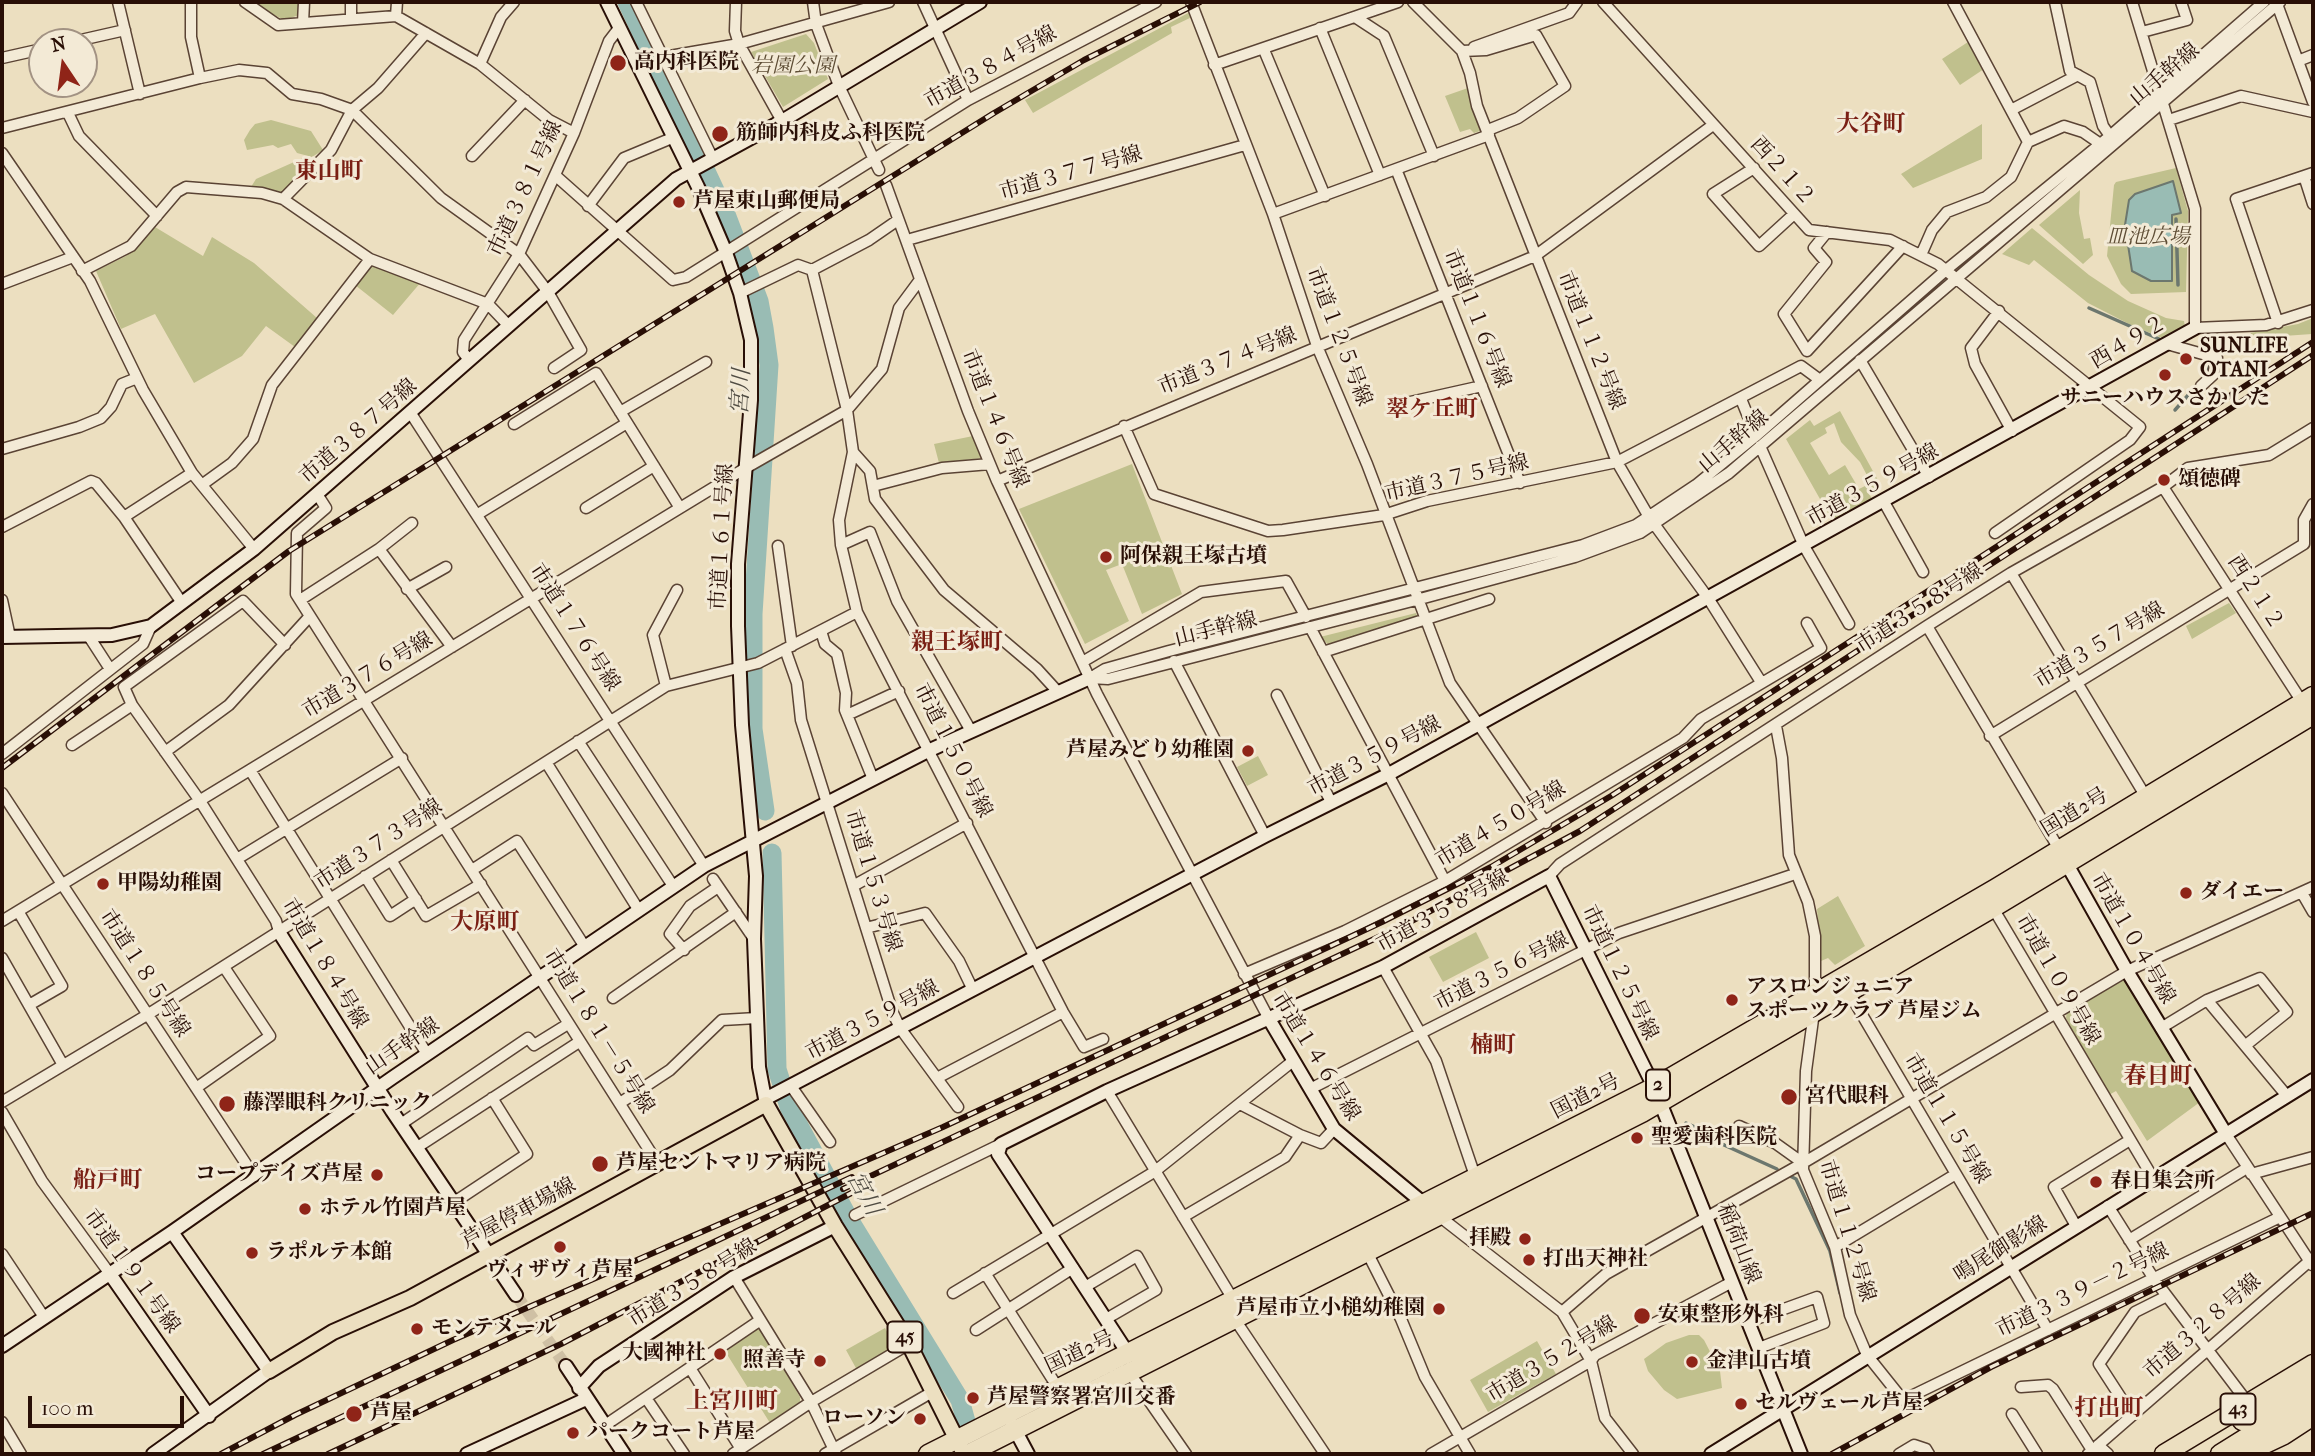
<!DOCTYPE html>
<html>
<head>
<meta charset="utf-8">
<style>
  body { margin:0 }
  #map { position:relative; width:2315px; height:1456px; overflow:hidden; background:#ecdfc0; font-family:"IM FELL French Canon",serif }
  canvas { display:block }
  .frame { position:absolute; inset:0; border:4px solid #290f06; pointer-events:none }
  .north { position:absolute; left:28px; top:28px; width:70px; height:70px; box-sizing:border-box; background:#f3ead6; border:2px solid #a29283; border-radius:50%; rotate:347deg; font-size:19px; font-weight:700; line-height:28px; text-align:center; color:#290f06 }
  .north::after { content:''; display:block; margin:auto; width:24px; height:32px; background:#8f2418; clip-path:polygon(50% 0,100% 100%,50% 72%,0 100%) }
  .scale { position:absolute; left:28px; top:1396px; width:156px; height:32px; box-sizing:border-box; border:4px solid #290f06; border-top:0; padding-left:9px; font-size:21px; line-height:24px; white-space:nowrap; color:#290f06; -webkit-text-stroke:5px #f3ead6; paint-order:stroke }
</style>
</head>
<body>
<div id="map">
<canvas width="2315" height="1456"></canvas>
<div class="frame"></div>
<div class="north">N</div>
<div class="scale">100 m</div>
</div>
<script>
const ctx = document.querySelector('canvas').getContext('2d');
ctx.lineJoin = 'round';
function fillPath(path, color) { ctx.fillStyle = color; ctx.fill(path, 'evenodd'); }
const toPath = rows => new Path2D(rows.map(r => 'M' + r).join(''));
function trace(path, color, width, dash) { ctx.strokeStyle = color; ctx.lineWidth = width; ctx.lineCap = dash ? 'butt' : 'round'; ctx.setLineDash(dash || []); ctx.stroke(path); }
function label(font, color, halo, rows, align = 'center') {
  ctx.font = font + ' "IM FELL French Canon","Noto Serif JP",serif'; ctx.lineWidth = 6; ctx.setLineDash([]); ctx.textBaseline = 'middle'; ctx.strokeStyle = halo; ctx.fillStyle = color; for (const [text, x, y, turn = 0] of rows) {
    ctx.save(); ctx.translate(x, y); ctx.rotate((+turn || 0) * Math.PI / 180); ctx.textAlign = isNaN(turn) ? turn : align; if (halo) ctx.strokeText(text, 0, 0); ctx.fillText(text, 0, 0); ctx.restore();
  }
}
fillPath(toPath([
  [250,2,300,2,299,15,284,20],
  [1190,12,1192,17,1171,27,1172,33,1033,113,1025,100],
  [806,34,814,43,828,79,783,107,751,52],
  [1968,42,1984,69,1960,85,1942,59],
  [1468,88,1483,130,1474,133,1470,129,1460,132,1445,96],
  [271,120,311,131,323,150,312,157,297,153,291,144,278,148,273,145,247,150,244,140,250,130,255,124],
  [1982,124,1982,159,1913,188,1901,174],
  [303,158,313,161,282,193,251,187,256,179],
  [2176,168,2188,211,2186,292,2131,294,2121,284,2107,256,2114,185,2116,182],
  [2080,190,2079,213,2084,239,2090,238,2093,255,2083,264,2039,225],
  [155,227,203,256,212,237,254,263,317,318,295,347,266,326,242,356,194,383,155,314,121,329,96,271,126,256],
  [2032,228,2089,275,2128,301,2166,318,2184,321,2185,327,2162,338,2131,325,2088,303,2034,260,2029,265,2002,254],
  [372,264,421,282,393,315,355,285],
  [2313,318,2312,334,2255,338,2250,333,2298,324],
  [1840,411,1880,484,1869,494,1873,500,1833,522,1786,439,1810,420,1814,426],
  [1834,423,1841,442,1860,462,1871,483,1859,489,1845,465,1829,475,1810,443,1827,433,1825,428],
  [973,436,983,458,939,463,934,444],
  [1132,464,1182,594,1142,614,1122,564,1106,570,1129,621,1085,644,1019,509],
  [2229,603,2236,613,2192,639,2186,626],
  [1416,613,1417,616,1410,621,1330,646,1320,637],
  [1258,756,1268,775,1247,786,1237,767],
  [1838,896,1865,946,1835,965,1828,958,1821,961,1817,909],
  [1476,932,1489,958,1443,982,1429,957],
  [2118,980,2126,981,2200,1102,2147,1141,2116,1091,2107,1096,2066,1018,2067,1011],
  [885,1328,896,1348,857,1370,846,1350],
  [754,1329,761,1330,800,1397,800,1405,770,1423,723,1348],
  [1689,1335,1699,1335,1704,1340,1720,1371,1722,1388,1677,1399,1664,1390,1648,1371,1644,1359,1666,1343],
  [1537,1341,1556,1374,1488,1412,1470,1380]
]), '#c0c08d');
const water = toPath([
  [2173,181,2181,213,2172,215,2172,281,2151,281,2132,271,2125,225,2129,200,2135,194,2173,181]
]);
fillPath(water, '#99bcb4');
trace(water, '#6c776e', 2);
trace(toPath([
  [2176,219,2178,285],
  [2089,308,2159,339],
  [2206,377,2212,359],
  [2175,410,2198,384],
  [1686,1123,1706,1132,1724,1145,1777,1169],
  [1790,1176,1796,1179,1830,1251,1840,1293]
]), '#6c776e', 3.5);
trace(toPath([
  [627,2,726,214,759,301,764,328,769,365,753,614,753,729,765,811],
  [772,853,777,1069,789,1107,850,1221,960,1400,974,1450]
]), '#99bcb4', 19);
trace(toPath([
  [516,1295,566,1366]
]), '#cfc0a4', 12, [12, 6]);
const street = toPath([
  [118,2,140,94],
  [191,2,191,37,200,78],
  [245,2,278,25,396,16,480,64,549,120,574,133],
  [636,2,713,159],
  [736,2,735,31,739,44,782,121],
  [813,2,816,24,839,86,879,170],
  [923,2,968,100],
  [1191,2,1273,214,1317,346,1367,464,1450,683,1546,823],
  [1413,2,1462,51,1470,73,1477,106,1617,462,1649,517,1708,598,1761,682],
  [1603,2,1809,230,1890,240,1938,264,2140,427,2130,440,1995,533],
  [1953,2,2028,142],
  [2055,2,2070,71,2090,82,2103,126,2110,136],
  [2132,2,2195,209,2195,328,2266,325,2313,310],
  [2277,4,2313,102],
  [396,16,397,2],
  [1355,17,1384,36,1434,156],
  [351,19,351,2],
  [303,23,304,2],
  [1320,28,1380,175],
  [2142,32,2187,20,2181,2],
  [72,42,125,30],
  [1474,47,1569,13,1577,2],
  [1264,50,1325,196],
  [1462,51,1486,50,1536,35,1565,86,1518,118,1488,130],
  [664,57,739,44,889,2],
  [2,58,42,49],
  [2298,61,2313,55],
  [480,64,501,17,514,2],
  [1214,65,1398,2],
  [2011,110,2078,75],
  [68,113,79,136,157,216],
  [2169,120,2241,96,2313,112],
  [2,128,200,78,239,70,267,73,292,94,321,99,352,110,441,198,519,254,548,292,581,350,554,368],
  [2,153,90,281,143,390,192,473,254,549],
  [472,156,525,100],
  [1754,168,1713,194,1759,246,1794,214],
  [1396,169,1520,483],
  [556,176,673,280,686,277,968,100,1156,2],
  [2304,176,2313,204],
  [886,185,968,411,997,481,1097,694,1269,1019],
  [283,199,331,150,352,110,378,88,426,33],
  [588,206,624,158,672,138],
  [1273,214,1489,135],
  [1827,232,1814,248,1826,262,1784,314,1807,351,1903,246],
  [907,240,1245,145],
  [1921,255,1932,230,1947,212,1986,197,2011,177,2028,142,2064,126,2083,132,2099,143],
  [812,270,869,240,898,220],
  [82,271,131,246,177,192,186,187,262,193,283,199,370,259,488,304,508,325],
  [2,284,73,257],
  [740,293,798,265,812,270,847,410,853,452,839,520,841,545,857,612,1063,1012,1084,1047,1103,1039],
  [1999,311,1971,348,1975,364,2012,431],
  [2278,323,2236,199,2313,173],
  [2167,344,2217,358,2213,375,2201,386],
  [469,360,463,352,464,340,519,254,574,133,609,41,619,28],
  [1860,360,1929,477],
  [1741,399,1756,436],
  [1397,405,1482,386],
  [410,412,704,866],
  [620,412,706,362],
  [514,424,596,373,680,508],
  [1124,426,1154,494,1268,531,1283,530,1384,515,1427,501,1617,462,1801,366,1820,380],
  [1760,446,1804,546,1849,624],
  [2,449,79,427,101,418,111,407,122,384,137,378],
  [853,452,870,471,875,499,944,590,1037,669,1058,692],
  [997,481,1535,256,1713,125],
  [203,484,232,463,253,439,272,385,370,259],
  [873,486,942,468,990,464],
  [2163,487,2304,705],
  [317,494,326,508,297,533,296,594,658,1164],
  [1884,502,1923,572],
  [586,508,654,466],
  [478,514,627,423],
  [124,517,192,473],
  [2,527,91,481,96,483,124,517,182,603],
  [841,545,870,532,897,601,971,731],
  [778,546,792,646],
  [379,549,412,523],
  [2011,573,2146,797],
  [407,589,446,567],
  [2,600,10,637],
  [300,600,379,549,452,647],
  [1927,626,2059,849],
  [1310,627,1445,881],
  [821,631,825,644,837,654,846,693,845,710,873,779],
  [88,635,110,669],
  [785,649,797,683,801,720,892,1011,900,1028,958,1107],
  [1323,652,1489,599],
  [1084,661,1201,592,1286,581,1306,617],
  [1174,661,1265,836],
  [1090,678,1108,679,1420,599,1575,557,1640,533,1729,473,2280,2],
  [1090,678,1105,669,1169,651,1583,545,1636,525,1696,485,1756,436,1946,270,2110,136,2264,2],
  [666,686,653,635,677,590],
  [1277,695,1331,802],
  [847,715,899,691],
  [1776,726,1782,758,1789,855,1808,902,1815,936,1815,993],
  [1990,736,2304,544,2304,520,2313,504],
  [578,741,673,886],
  [72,745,132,705],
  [165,752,229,705,310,616],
  [2,754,143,644,151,626],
  [546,762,638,909],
  [250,770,427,1054],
  [2,793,254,1176],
  [237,859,402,758],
  [391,860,426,916,481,884],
  [472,870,517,841,585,947],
  [365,876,390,916,416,899],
  [1549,876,1560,864,1927,626,2011,573,2163,487,2188,468,2269,455,2313,428],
  [713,879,754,939],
  [853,886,967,823],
  [2302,893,2313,912],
  [1993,908,2153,1178],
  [18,911,62,986,29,1005],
  [2,921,744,469,847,410,882,369,899,308,919,281],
  [866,928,925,913,959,961,973,990],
  [279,932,276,921,200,801,132,705,124,687,243,601,285,645],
  [684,950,670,934,690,906,718,887],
  [2,958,63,1065],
  [1383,967,1436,1061,1476,1179],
  [1244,974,1345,931,1445,881,1683,738,1701,719,1821,648,1807,623],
  [1848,991,2048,1330],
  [613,998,736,912],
  [2207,1000,2287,1096],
  [1814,1012,1806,1071,1803,1170,1835,1247,1850,1315,1867,1355,1903,1400,2280,1217],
  [2161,1028,2207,1000,2260,978,2287,1012,2246,1045],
  [937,1078,1063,1012],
  [791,1086,830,1142],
  [196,1088,270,1036,224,967],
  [1310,1089,1619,933,1795,874],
  [1107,1091,1234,1301],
  [2,1102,147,1015,666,686,758,663,857,612],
  [620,1103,670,1070,722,1020,757,1018],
  [1240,1104,1300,1135,1321,1143,1334,1129],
  [2,1112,42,1181,110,1274],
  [401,1124,528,1038,534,1045,568,1024],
  [1739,1126,1775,1143,1803,1163],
  [2226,1134,2312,1265],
  [416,1148,579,1042],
  [2251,1174,2313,1157],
  [453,1203,527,1154,492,1098],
  [2108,1206,2154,1279,2248,1403],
  [855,1215,1001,1144],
  [1439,1216,1562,1312,1591,1361,1605,1418,1633,1454],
  [1183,1217,1285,1157,1300,1135],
  [2076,1226,2054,1187,2130,1140],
  [2129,1240,2247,1168],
  [1835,1247,1956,1174],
  [1367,1252,1401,1319,1425,1377,1470,1454],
  [2,1254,44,1317],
  [985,1273,1058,1388],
  [734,1277,811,1402,836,1454],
  [1085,1287,1137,1256,1156,1290,1106,1319],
  [953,1293,1154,1172,1293,1061],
  [1562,1312,1606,1274,1803,1163,2127,971,2313,887],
  [1234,1318,1325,1454],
  [1748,1322,1817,1297,1824,1323,1759,1348],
  [976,1330,1073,1268],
  [690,1368,741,1449],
  [1129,1372,1186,1454],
  [2021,1387,2048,1385,2053,1389,2092,1450],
  [646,1398,684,1454],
  [2012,1414,2037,1454],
  [2132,1415,2099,1364,2135,1312,2167,1296],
  [2,1422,21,1454],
  [604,1426,759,1321],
  [2098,1445,2108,1454],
  [733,1454,811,1402,909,1344],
  [825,1454,934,1391],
  [1431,1454,1591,1361,1595,1355,1732,1282],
  [1899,1454,1914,1445,1926,1449,1929,1454],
  [2088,1454,2313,1258]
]);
const secondary = toPath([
  [607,2,698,187,725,250,740,293,751,340,751,400,738,564,738,626,742,725,756,876,754,939,759,1067,766,1104],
  [2,637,112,635,151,626,254,549,676,179,782,121,980,2],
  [2064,859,2127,971,2226,1134],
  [279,932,392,1111,516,1295],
  [1269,1019,1334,1129,1428,1207],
  [765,1099,1265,836,1387,775,2195,328],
  [110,1274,209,1416],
  [2,1346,172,1232,392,1078,704,866,930,750,1090,678],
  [1129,1355,998,1154,1001,1144,1107,1091,1383,967,1549,876,1654,1087,1801,1454],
  [566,1366,624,1454],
  [579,1388,599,1366,734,1277,835,1226],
  [1012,1424,1028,1454],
  [153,1454,269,1371,172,1232],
  [467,1454,586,1399],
  [1711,1454,2313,1080]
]);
const primary = toPath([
  [269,1371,333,1332,410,1298,766,1104,835,1226,909,1344,961,1448]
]);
const highway = toPath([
  [2242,1421,2313,1379],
  [928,1454,1654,1087,1996,888,2313,696],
  [968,1454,1642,1113,1993,908,2313,715],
  [2164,1454,2313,1364],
  [2220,1454,2313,1396],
  [2244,1454,2284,1435,2313,1416]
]);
trace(street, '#5a4334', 13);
trace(secondary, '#290f06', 16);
trace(primary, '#290f06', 18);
trace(highway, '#290f06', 21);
trace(street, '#f3ead6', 10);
trace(secondary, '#f3ead6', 12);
trace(primary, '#ecdfc0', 14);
trace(highway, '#ecdfc0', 18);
const rail = toPath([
  [2,768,289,551,994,113,1084,60,1200,2],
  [843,1189,1406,924,1580,831,2313,355],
  [221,1454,295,1415,453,1340,943,1127,1382,922,1491,867,1611,796,2313,342],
  [263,1454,852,1177],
  [328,1454,561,1344,859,1189],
  [1832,1454,1991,1367,2313,1213]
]);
trace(rail, '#290f06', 6);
trace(rail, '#f3ead6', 3.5, [10]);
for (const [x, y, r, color] of [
  [618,63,9,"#8f2418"],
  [720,134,9,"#8f2418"],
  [679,202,7,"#8f2418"],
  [2186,359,7,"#8f2418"],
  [2165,375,7,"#8f2418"],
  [2164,480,7,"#8f2418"],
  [1106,557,7,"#8f2418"],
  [1248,751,7,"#8f2418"],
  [103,884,7,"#8f2418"],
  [2186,893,7,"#8f2418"],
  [1732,1000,7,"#8f2418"],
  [1789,1097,9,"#8f2418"],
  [227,1104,9,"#8f2418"],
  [1637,1138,7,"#8f2418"],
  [600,1164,9,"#8f2418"],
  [377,1175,7,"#8f2418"],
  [2096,1182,7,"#8f2418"],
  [305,1209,7,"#8f2418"],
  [1525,1239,7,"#8f2418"],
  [560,1247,7,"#8f2418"],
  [252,1253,7,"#8f2418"],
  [1529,1260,7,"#8f2418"],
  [1439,1309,7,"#8f2418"],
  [1642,1316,9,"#8f2418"],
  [417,1329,7,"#8f2418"],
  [720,1354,7,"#8f2418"],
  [820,1361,7,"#8f2418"],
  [1692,1362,7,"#8f2418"],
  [973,1398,7,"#8f2418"],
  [1741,1404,7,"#8f2418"],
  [354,1414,9,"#8f2418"],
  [920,1419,7,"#8f2418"],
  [573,1433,7,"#8f2418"]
]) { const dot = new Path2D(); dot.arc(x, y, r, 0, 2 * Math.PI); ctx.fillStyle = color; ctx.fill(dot); trace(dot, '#f3ead6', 2.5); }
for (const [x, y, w] of [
  [1658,1085,24],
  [905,1337,35],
  [2238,1409,35]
]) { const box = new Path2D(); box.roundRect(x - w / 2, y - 15.5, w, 31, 5); ctx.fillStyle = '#f3ead6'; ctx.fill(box); trace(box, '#290f06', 2); }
label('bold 19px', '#290f06', null, [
  ["2",1658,1085],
  ["45",905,1337],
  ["43",2238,1409]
]);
label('bold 21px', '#290f06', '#f3ead6', [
  ["高内科医院",634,63],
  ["筋師内科皮ふ科医院",736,134],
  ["芦屋東山郵便局",693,202],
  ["SUNLIFE",2200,347],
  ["OTANI",2200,371],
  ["サニーハウスさかした",2165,399,"center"],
  ["頌徳碑",2178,480],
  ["阿保親王塚古墳",1120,557],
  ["芦屋みどり幼稚園",1234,751,"right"],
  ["甲陽幼稚園",117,884],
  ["ダイエー",2200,893],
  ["アスロンジュニア",1746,988],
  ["スポーツクラブ 芦屋ジム",1746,1012],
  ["宮代眼科",1805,1097],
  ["藤澤眼科クリニック",243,1104],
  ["聖愛歯科医院",1651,1138],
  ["芦屋セントマリア病院",616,1164],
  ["コープデイズ芦屋",363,1175,"right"],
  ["春日集会所",2110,1182],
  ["ホテル竹園芦屋",319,1209],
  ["拝殿",1511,1239,"right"],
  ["ラポルテ本館",266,1253],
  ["打出天神社",1543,1260],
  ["ヴィザヴィ芦屋",560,1271,"center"],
  ["芦屋市立小槌幼稚園",1425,1309,"right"],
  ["安東整形外科",1658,1316],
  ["モンテメール",431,1329],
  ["大國神社",706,1354,"right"],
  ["照善寺",806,1361,"right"],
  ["金津山古墳",1706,1362],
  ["芦屋警察署宮川交番",987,1398],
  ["セルヴェール芦屋",1755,1404],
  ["芦屋",370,1414],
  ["ローソン",906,1419,"right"],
  ["パークコート芦屋",587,1433]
], 'left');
label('italic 21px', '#5e4d35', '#f3ead6', [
  ["岩園公園",793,67],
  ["皿池広場",2148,238]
]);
label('21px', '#290f06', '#f3ead6', [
  ["市道３８４号線",991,68,-29],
  ["山手幹線",2165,75,-40],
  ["西２１２",1782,172,48],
  ["市道３７７号線",1071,174,-16],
  ["市道３８１号線",526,189,-65],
  ["市道１１６号線",1476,319,68],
  ["市道１２５号線",1338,337,69],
  ["市道１１２号線",1590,341,68],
  ["西４９２",2129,343,-30],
  ["市道３７４号線",1228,362,-22],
  ["市道１４６号線",994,419,68],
  ["市道３８７号線",359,432,-41],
  ["山手幹線",1734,442,-40],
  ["市道３７５号線",1457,479,-13],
  ["市道３５９号線",1873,486,-29],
  ["市道１６１号線",723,537,-87],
  ["西２１２",2255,593,57],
  ["市道３５８号線",1920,609,-33],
  ["市道１７６号線",574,628,57],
  ["山手幹線",1216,630,-14],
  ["市道３５７号線",2100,646,-31],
  ["市道３７６号線",368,676,-31],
  ["市道１５０号線",952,751,63],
  ["市道３５９号線",1375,757,-28],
  ["国道2号",2075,813,-31],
  ["市道４５０号線",1501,825,-31],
  ["市道３７３号線",379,845,-33],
  ["市道１５３号線",872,881,73],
  ["市道３５８号線",1443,912,-29],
  ["市道１０４号線",2132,939,60],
  ["市道１８４号線",324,964,59],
  ["市道３５６号線",1502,972,-27],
  ["市道１２５号線",1619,973,64],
  ["市道１８５号線",144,974,57],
  ["市道１０９号線",2057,980,60],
  ["市道３５９号線",873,1021,-28],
  ["市道１８１－５号線",598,1032,58],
  ["山手幹線",403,1047,-34],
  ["市道１４６号線",1315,1057,58],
  ["国道2号",1586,1097,-27],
  ["市道１１５号線",1946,1119,59],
  ["芦屋停車場線",519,1214,-28],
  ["市道１１２号線",1846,1231,73],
  ["稲荷山線",1738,1244,69],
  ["鳴尾御影線",2001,1250,-32],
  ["市道１９１号線",131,1272,54],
  ["市道３５８号線",693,1284,-32],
  ["市道３３９－２号線",2083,1291,-26],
  ["市道３２８号線",2203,1327,-41],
  ["国道2号",1080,1353,-25],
  ["市道３５２号線",1552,1360,-31]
]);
label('bold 23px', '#7a1f14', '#f3ead6', [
  ["大谷町",1871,125],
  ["東山町",329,172],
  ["翠ケ丘町",1432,410],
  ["親王塚町",957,643],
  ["大原町",485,923],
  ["楠町",1493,1046],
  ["春日町",2158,1077],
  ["船戸町",108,1181],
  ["上宮川町",732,1402],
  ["打出町",2109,1409]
]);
label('italic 23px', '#504c43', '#f3ead6', [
  ["宮川",742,392,-87],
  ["宮川",863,1194,61]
]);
</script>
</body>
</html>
